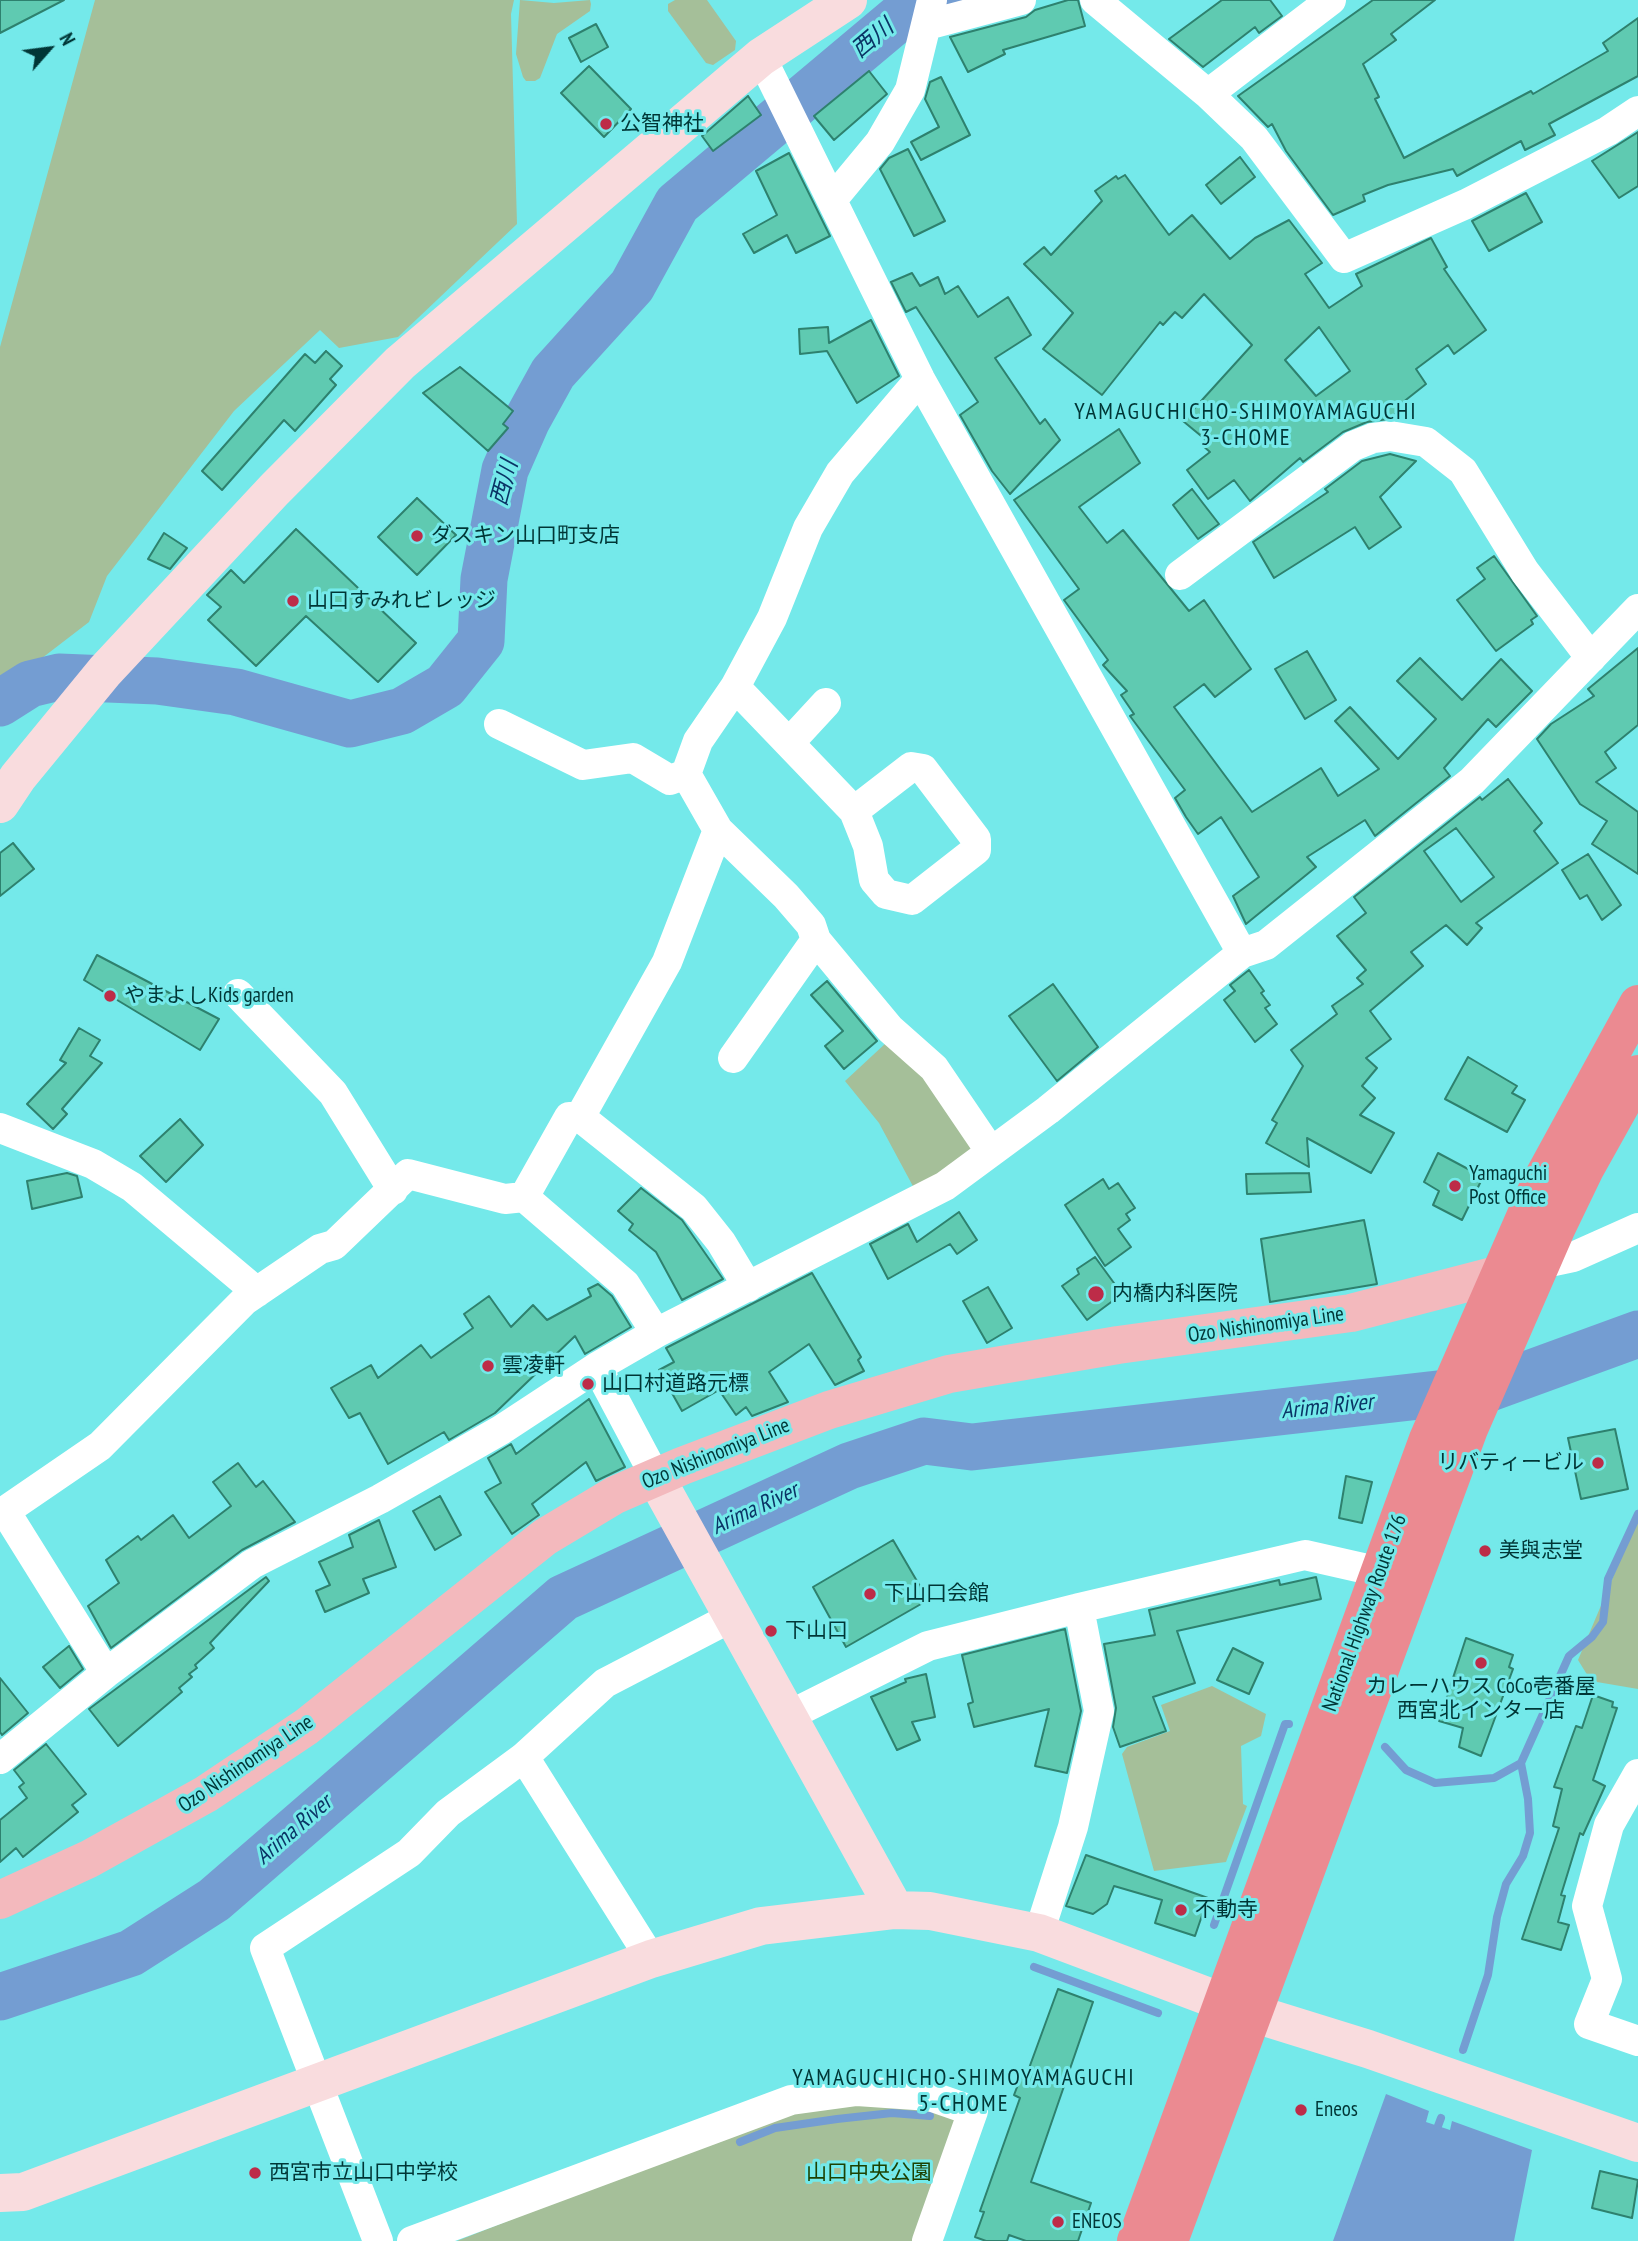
<!DOCTYPE html>
<html>
<head>
<meta charset="utf-8">
<style>
  body { margin:0 }
  #map { position:relative; width:1638px; height:2241px; overflow:hidden; background:#74e9ea; font-family:"PT Sans Narrow",sans-serif }
  canvas { display:block }
  .north { position:absolute; left:14px; top:14px; width:70px; height:70px; -webkit-text-stroke:5px #74e9ea; paint-order:stroke; rotate:62deg; font-size:19px; font-weight:700; line-height:28px; text-align:center; color:#003636 }
  .north::after { content:''; display:block; margin:auto; width:24px; height:32px; background:#003636; clip-path:polygon(50% 0,100% 100%,50% 72%,0 100%) }
</style>
</head>
<body>
<div id="map">
<canvas width="1638" height="2241"></canvas>
<div class="north">N</div>
</div>
<script>
const ctx = document.querySelector('canvas').getContext('2d');
ctx.lineJoin = 'round';
function fillPath(path, color) { ctx.fillStyle = color; ctx.fill(path, 'evenodd'); }
const toPath = rows => new Path2D(rows.map(r => 'M' + r).join(''));
function trace(path, color, width, dash) { ctx.strokeStyle = color; ctx.lineWidth = width; ctx.lineCap = dash ? 'butt' : 'round'; ctx.setLineDash(dash || []); ctx.stroke(path); }
function label(font, color, halo, rows, align = 'center') {
  ctx.font = font + ' "PT Sans Narrow","Noto Sans JP",sans-serif'; ctx.lineWidth = 6; ctx.setLineDash([]); ctx.textBaseline = 'middle'; ctx.strokeStyle = halo; ctx.fillStyle = color; for (const [text, x, y, turn = 0] of rows) {
    ctx.save(); ctx.translate(x, y); ctx.rotate((+turn || 0) * Math.PI / 180); ctx.textAlign = isNaN(turn) ? turn : align; if (halo) ctx.strokeText(text, 0, 0); ctx.fillText(text, 0, 0); ctx.restore();
  }
}
fillPath(toPath([
  [95,0,514,0,511,14,517,224,398,337,339,348,320,330,234,411,107,576,89,622,20,675,0,685,0,347],
  [520,0,554,3,590,0,591,4,590,11,557,34,540,78,535,81,526,81,523,77,516,54],
  [675,0,707,0,736,41,735,50,713,65,706,63,668,11,668,4],
  [887,1042,929,1074,977,1146,915,1190,879,1123,845,1081],
  [1638,1518,1638,1689,1591,1681,1578,1660],
  [1212,1686,1266,1714,1261,1736,1241,1746,1243,1804,1247,1806,1226,1862,1154,1871,1122,1754,1127,1747,1170,1731,1161,1705],
  [876,2103,935,2109,963,2118,919,2241,457,2241,667,2158,800,2110]
]), '#a5bf99');
fillPath(toPath([
  [1386,2094,1429,2111,1426,2122,1450,2130,1452,2121,1532,2150,1514,2241,1333,2241]
]), '#749dd2');
trace(toPath([
  [1385,1747,1406,1770,1435,1783,1494,1778,1521,1763,1569,1656,1592,1637,1603,1622,1608,1579,1638,1514],
  [1214,1925,1285,1724,1289,1724],
  [1034,1967,1158,2013],
  [1463,2050,1488,1975,1497,1917,1506,1884,1523,1856,1530,1833,1528,1799,1521,1763],
  [1438,2126,1441,2118],
  [740,2142,775,2128,837,2119,892,2113,930,2116]
]), '#749dd2', 8);
trace(toPath([
  [0,703,30,684,59,677,157,681,236,692,350,724,402,711,445,686,481,641,484,579,505,470,527,420,553,373,632,286,677,204,901,16,922,3,956,0],
  [0,1997,131,1953,214,1900,563,1598,849,1466,924,1441,972,1447,1490,1388,1638,1334]
]), '#749dd2', 47);
const building = toPath([
  [0,0,64,0,0,33,0,0],
  [1068,0,1078,0,1085,26,1003,50,1005,54,968,72,950,37,1026,17,1035,10,1068,0],
  [1222,0,1270,0,1282,16,1259,33,1255,27,1203,67,1169,39,1222,0],
  [1373,0,1435,0,1391,34,1396,40,1363,64,1379,97,1375,99,1404,158,1531,91,1533,94,1608,51,1603,43,1638,18,1638,76,1549,124,1555,135,1525,150,1521,141,1457,176,1453,169,1388,185,1363,195,1365,201,1333,215,1286,151,1272,124,1268,127,1238,96,1373,0],
  [596,24,608,47,581,62,569,38,596,24],
  [589,66,631,109,604,137,561,93,589,66],
  [869,71,887,94,834,140,814,116,869,71],
  [941,77,970,135,921,160,911,142,939,127,925,99,930,82,941,77],
  [748,96,761,115,713,151,702,136,748,96],
  [1638,132,1638,186,1619,198,1592,161,1638,132],
  [908,149,945,221,914,236,880,169,889,158,908,149],
  [789,153,830,236,796,253,787,235,754,253,743,234,777,215,756,171,789,153],
  [1240,157,1255,177,1221,204,1206,185,1240,157],
  [1125,175,1169,235,1192,215,1230,259,1255,238,1289,220,1322,263,1305,274,1329,308,1362,286,1356,274,1431,238,1447,267,1444,269,1486,330,1454,354,1448,345,1416,369,1426,384,1402,403,1405,407,1388,419,1367,422,1343,432,1303,462,1300,458,1250,501,1234,480,1208,499,1187,470,1210,452,1202,445,1206,440,1183,421,1252,345,1204,294,1182,318,1175,312,1163,325,1160,322,1102,395,1043,349,1073,313,1024,264,1044,247,1051,255,1102,201,1095,191,1116,176,1118,179,1125,175],
  [1319,327,1350,371,1316,396,1285,360,1319,327],
  [1526,193,1542,222,1489,251,1472,221,1526,193],
  [912,273,920,286,938,277,945,294,958,286,978,317,1008,297,1031,335,995,358,1040,424,1045,419,1060,440,1010,494,992,471,960,415,978,402,916,307,906,312,891,282,912,273],
  [871,320,899,376,857,403,827,351,800,354,799,329,828,327,829,343,871,320],
  [326,351,342,366,330,379,336,385,295,431,284,420,222,490,202,471,305,354,315,363,326,351],
  [460,367,513,411,503,424,508,428,488,451,423,393,460,367],
  [1119,429,1140,463,1079,507,1107,543,1123,530,1189,611,1204,600,1251,669,1215,697,1204,684,1174,707,1252,812,1321,768,1338,796,1379,769,1335,721,1350,707,1398,759,1436,719,1397,681,1420,658,1462,700,1501,659,1532,691,1496,727,1488,719,1444,768,1450,776,1375,836,1365,820,1307,857,1316,867,1246,924,1233,896,1259,877,1221,817,1198,834,1186,817,1175,798,1185,790,1130,716,1134,714,1121,695,1127,691,1103,665,1108,660,1064,600,1079,589,1014,500,1119,429],
  [1390,454,1416,461,1380,497,1401,527,1369,549,1355,527,1274,578,1253,542,1328,492,1325,489,1362,461,1390,454],
  [1192,489,1219,524,1198,539,1173,505,1192,489],
  [417,498,456,535,417,575,378,537,417,498],
  [296,529,416,643,378,682,306,616,256,666,208,620,221,607,207,595,231,570,244,583,296,529],
  [164,533,187,548,170,569,148,559,164,533],
  [1494,556,1537,616,1531,620,1533,624,1496,651,1457,600,1485,579,1477,568,1494,556],
  [1638,648,1638,725,1605,752,1616,768,1596,782,1638,812,1638,874,1592,844,1607,821,1580,804,1537,739,1551,724,1594,696,1588,689,1638,648],
  [1307,651,1336,700,1305,719,1275,669,1307,651],
  [1508,779,1542,823,1534,831,1558,863,1476,923,1482,928,1467,945,1446,925,1411,952,1423,966,1370,1011,1391,1039,1366,1058,1377,1068,1362,1086,1375,1098,1360,1115,1394,1133,1371,1173,1307,1138,1309,1167,1266,1143,1277,1123,1272,1120,1303,1066,1291,1050,1337,1014,1332,1006,1363,984,1357,978,1366,970,1337,936,1366,913,1354,897,1480,797,1482,800,1508,779],
  [1456,828,1494,877,1461,902,1424,851,1456,828],
  [13,843,34,869,0,896,0,853,13,843],
  [1588,854,1621,905,1602,920,1587,895,1580,899,1562,870,1588,854],
  [97,955,219,1019,200,1050,84,980,97,955],
  [1249,970,1264,991,1261,993,1270,1005,1265,1008,1277,1024,1255,1042,1224,1000,1235,991,1230,985,1249,970],
  [827,981,877,1041,844,1069,825,1046,843,1031,811,995,827,981],
  [1053,984,1098,1047,1057,1081,1009,1016,1053,984],
  [79,1028,100,1040,90,1056,102,1063,62,1109,67,1114,53,1129,27,1104,66,1063,60,1060,79,1028],
  [1468,1057,1517,1086,1512,1093,1525,1100,1507,1132,1445,1099,1468,1057],
  [180,1119,203,1145,166,1182,140,1156,180,1119],
  [1438,1153,1483,1177,1462,1220,1433,1205,1439,1191,1424,1182,1438,1153],
  [67,1173,77,1176,82,1197,32,1209,27,1181,67,1173],
  [1309,1173,1311,1192,1247,1194,1246,1174,1309,1173],
  [1103,1179,1109,1189,1118,1183,1135,1208,1126,1214,1130,1220,1118,1229,1131,1247,1105,1266,1065,1205,1103,1179],
  [641,1188,682,1220,723,1279,682,1300,656,1252,629,1230,633,1224,618,1211,641,1188],
  [959,1212,977,1240,957,1254,950,1244,888,1279,870,1244,908,1224,917,1242,959,1212],
  [1364,1220,1377,1284,1270,1302,1261,1239,1364,1220],
  [1095,1257,1122,1294,1087,1320,1062,1286,1079,1274,1077,1269,1095,1257],
  [812,1273,861,1357,858,1360,864,1371,835,1385,809,1344,769,1372,788,1402,752,1416,746,1407,736,1415,719,1390,682,1411,659,1370,674,1362,666,1348,812,1273],
  [598,1284,612,1296,631,1327,585,1354,575,1336,495,1413,449,1440,444,1432,388,1464,360,1413,349,1418,331,1388,371,1365,378,1378,421,1345,431,1358,473,1328,464,1314,489,1296,511,1327,533,1305,547,1320,591,1296,588,1289,598,1284],
  [988,1287,1012,1328,987,1343,963,1301,988,1287],
  [589,1399,625,1467,596,1481,586,1462,532,1504,539,1515,512,1534,485,1492,501,1483,488,1458,511,1444,516,1454,589,1399],
  [1615,1429,1628,1489,1581,1499,1568,1438,1615,1429],
  [238,1463,256,1487,263,1481,295,1522,242,1550,111,1648,88,1606,119,1583,106,1560,138,1536,141,1540,173,1515,189,1538,231,1506,213,1482,238,1463],
  [1346,1476,1372,1482,1362,1523,1339,1518,1346,1476],
  [440,1496,461,1535,435,1550,413,1511,440,1496],
  [379,1520,396,1567,363,1579,369,1593,325,1612,316,1591,330,1585,319,1562,353,1547,349,1535,379,1520],
  [893,1540,928,1600,846,1647,813,1587,893,1540],
  [266,1577,269,1581,210,1643,214,1648,195,1665,197,1668,189,1674,192,1677,179,1688,182,1692,118,1746,89,1709,266,1577],
  [1316,1577,1321,1599,1177,1631,1195,1683,1153,1697,1166,1731,1120,1747,1113,1727,1116,1708,1104,1644,1155,1635,1149,1610,1279,1580,1280,1585,1316,1577],
  [1065,1629,1081,1711,1067,1773,1035,1766,1049,1709,974,1727,968,1704,973,1702,962,1655,1065,1629],
  [1466,1638,1513,1655,1509,1667,1513,1669,1481,1756,1459,1747,1463,1728,1439,1721,1466,1638],
  [69,1646,83,1669,60,1688,43,1667,69,1646],
  [1233,1648,1263,1663,1249,1694,1217,1680,1233,1648],
  [926,1674,935,1717,912,1722,920,1740,897,1750,871,1697,906,1682,905,1679,926,1674],
  [0,1678,28,1713,2,1735,0,1732,0,1678],
  [1593,1695,1613,1702,1612,1707,1617,1708,1593,1780,1605,1786,1583,1835,1580,1833,1561,1895,1565,1896,1558,1922,1569,1925,1561,1950,1522,1939,1559,1828,1553,1826,1562,1789,1554,1787,1576,1726,1582,1728,1593,1695],
  [46,1744,86,1794,72,1805,78,1812,23,1857,16,1848,0,1862,0,1820,27,1798,19,1787,24,1783,14,1770,46,1744],
  [1086,1855,1208,1898,1195,1936,1155,1923,1162,1900,1114,1886,1107,1904,1093,1914,1066,1906,1086,1855],
  [1058,1989,1093,2002,1031,2182,1091,2203,1078,2241,1026,2241,1009,2235,1007,2241,986,2241,975,2237,984,2212,980,2211,1020,2098,1014,2095,1024,2069,1028,2071,1058,1989],
  [1600,2171,1638,2180,1632,2218,1592,2208,1600,2171]
]);
fillPath(building, '#5fcab1');
trace(building, '#2e816e', 2);
trace(toPath([
  [1095,0,1208,94,1254,138,1344,258,1466,204,1608,131,1638,111],
  [927,25,1021,0],
  [761,57,920,379,1242,953],
  [1208,94,1331,0],
  [832,200,880,142,910,90,932,0],
  [1180,575,1353,446,1373,438,1390,436,1426,442,1463,471,1525,572,1591,658],
  [735,687,854,811,868,846,874,880,886,894,912,900,976,850,976,839,923,769,911,767,854,811],
  [499,724,583,765,633,758,670,780,686,774],
  [790,742,826,703],
  [718,830,786,896,811,925,816,940,890,1029,934,1068,991,1152],
  [238,994,333,1093,393,1190],
  [733,1058,816,940],
  [580,1117,694,1208,721,1242,748,1287],
  [0,1128,93,1164,132,1187,257,1292],
  [524,1197,569,1117,580,1117,667,962,718,830,686,774,698,741,735,687,772,618,808,528,840,473,920,379],
  [1540,1264,1573,1257,1638,1228],
  [597,1367,656,1478],
  [106,1673,5,1511,100,1446,245,1300,320,1249,334,1245,408,1174,505,1199,524,1197,625,1284,656,1333],
  [786,1717,928,1646,1079,1608,1305,1555,1380,1572],
  [524,1757,651,1959],
  [0,1759,106,1673,252,1564,380,1499,501,1430,597,1367,656,1333,945,1186,1048,1110,1242,953,1266,945,1472,781,1638,609],
  [1638,1774,1609,1825,1587,1906,1607,1979,1589,2024,1638,2041],
  [1039,1933,1073,1827,1099,1711,1079,1608],
  [378,2241,265,1948,409,1853,448,1813,524,1757,605,1683,732,1617],
  [412,2241,791,2100,857,2091,930,2096,973,2111,927,2241]
]), '#fff', 30);
trace(toPath([
  [0,804,18,777,105,671,274,490,400,363,761,57,848,0],
  [656,1478,895,1910],
  [0,2193,23,2192,651,1959,761,1926,895,1910,930,1911,1039,1933,1252,2013,1368,2049,1638,2143]
]), '#f9dcde', 38);
trace(toPath([
  [0,1900,89,1859,206,1794,306,1727,545,1537,615,1495,682,1466,829,1410,949,1374,1118,1345,1351,1313,1528,1267]
]), '#f3b9bd', 38);
trace(toPath([
  [1136,2241,1428,1439,1539,1185,1638,1004],
  [1169,2241,1469,1429,1557,1227,1585,1169,1638,1074]
]), '#eb8a91', 38);
for (const [x, y, r, color] of [
  [606,124,7,"#bd2c48"],
  [417,536,7,"#bd2c48"],
  [293,601,7,"#bd2c48"],
  [110,996,7,"#bd2c48"],
  [1455,1186,7,"#bd2c48"],
  [1096,1294,9,"#bd2c48"],
  [488,1366,7,"#bd2c48"],
  [588,1384,7,"#bd2c48"],
  [1598,1463,7,"#bd2c48"],
  [1485,1551,7,"#bd2c48"],
  [870,1594,7,"#bd2c48"],
  [771,1631,7,"#bd2c48"],
  [1481,1663,7,"#bd2c48"],
  [1181,1910,7,"#bd2c48"],
  [1301,2110,7,"#bd2c48"],
  [255,2173,7,"#bd2c48"],
  [1058,2222,7,"#bd2c48"]
]) { const dot = new Path2D(); dot.arc(x, y, r, 0, 2 * Math.PI); ctx.fillStyle = color; ctx.fill(dot); trace(dot, '#74e9ea', 2.5); }
label('21px', '#003636', '#74e9ea', [
  ["公智神社",620,124],
  ["ダスキン山口町支店",431,536],
  ["山口すみれビレッジ",307,601],
  ["やまよしKids garden",124,996],
  ["Yamaguchi",1469,1174],
  ["Post Office",1469,1198],
  ["内橋内科医院",1112,1294],
  ["雲凌軒",502,1366],
  ["山口村道路元標",602,1384],
  ["リバティービル",1584,1463,"right"],
  ["美與志堂",1499,1551],
  ["下山口会館",884,1594],
  ["下山口",785,1631],
  ["カレーハウス CoCo壱番屋",1481,1687,"center"],
  ["西宮北インター店",1481,1711,"center"],
  ["不動寺",1195,1910],
  ["Eneos",1315,2110],
  ["西宮市立山口中学校",269,2173],
  ["ENEOS",1072,2222]
], 'left');
label('21px', '#003636', '#74e9ea', [
  ["Ozo Nishinomiya Line",1266,1325,-8],
  ["Ozo Nishinomiya Line",716,1454,-22],
  ["National Highway Route 176",1365,1613,-70],
  ["Ozo Nishinomiya Line",246,1764,-34]
]);
label('21px', '#1d4102', '#74e9ea', [
  ["山口中央公園",869,2173]
]);
label('italic 23px', '#0a3465', '#74e9ea', [
  ["西川",873,39,-40],
  ["西川",505,483,-75],
  ["Arima River",1327,1407,-6],
  ["Arima River",755,1509,-25],
  ["Arima River",294,1830,-41]
]);
ctx.letterSpacing = '2px';
label('23px', '#003636', '#74e9ea', [
  ["YAMAGUCHICHO-SHIMOYAMAGUCHI",1246,412],
  ["3-CHOME",1246,438],
  ["YAMAGUCHICHO-SHIMOYAMAGUCHI",964,2078],
  ["5-CHOME",964,2104]
]);
ctx.letterSpacing = '0px';
</script>
</body>
</html>
